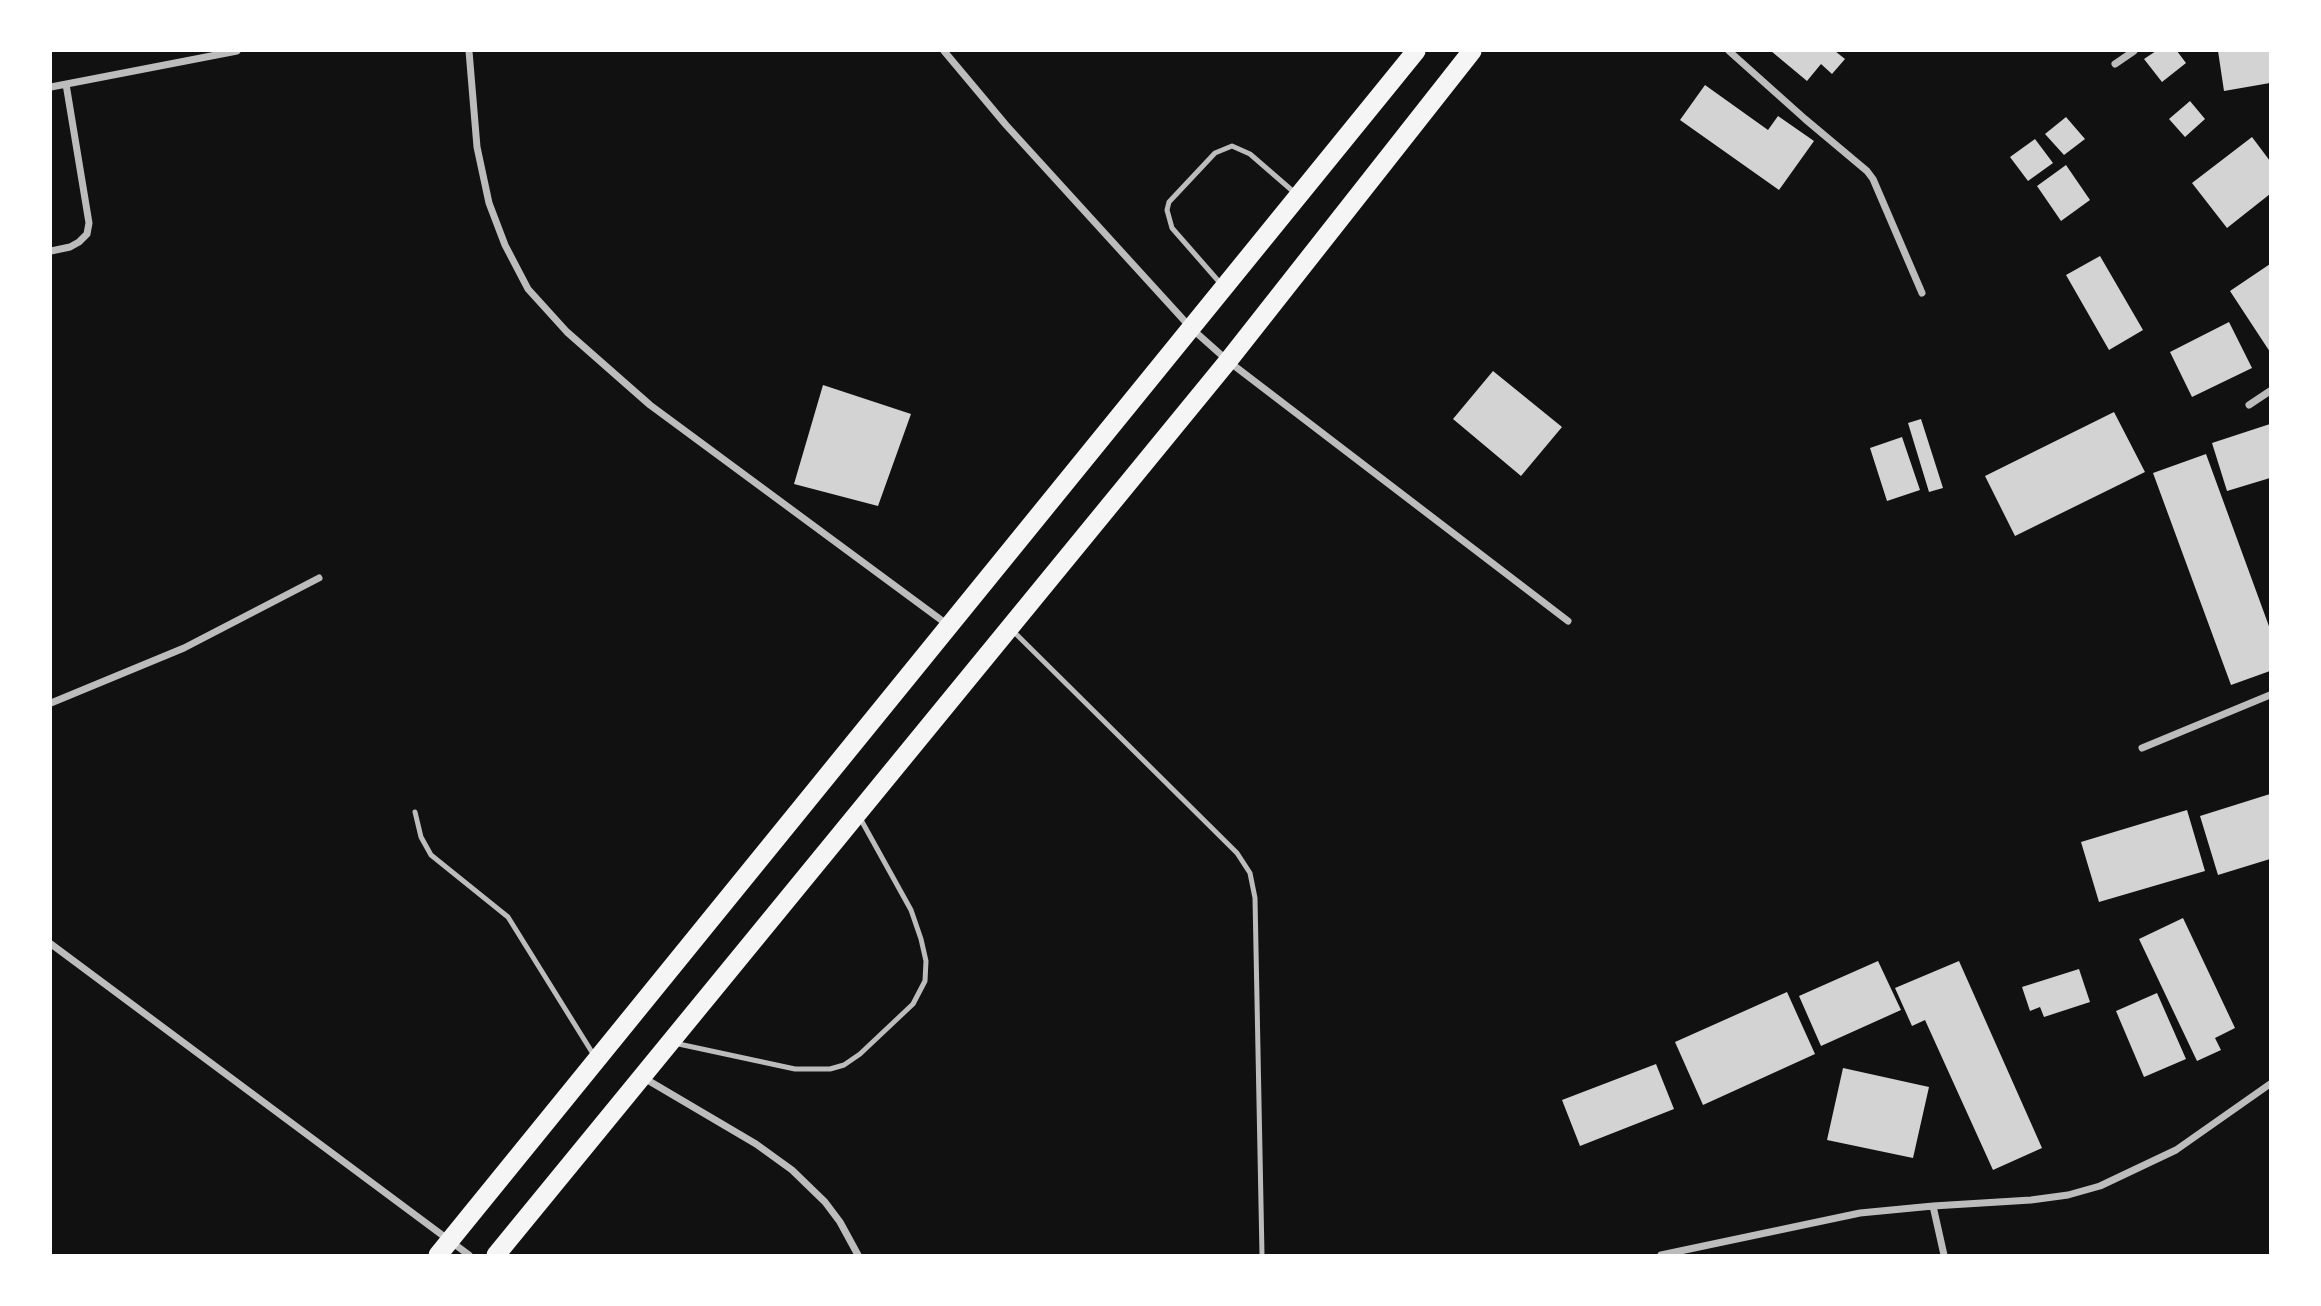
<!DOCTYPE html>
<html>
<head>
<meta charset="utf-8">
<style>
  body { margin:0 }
  #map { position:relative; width:2321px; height:1306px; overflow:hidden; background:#111; font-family:"DM Sans",sans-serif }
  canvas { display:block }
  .frame { position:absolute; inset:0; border:52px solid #fff; pointer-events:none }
</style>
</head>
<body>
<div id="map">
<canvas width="2321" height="1306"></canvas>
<div class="frame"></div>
</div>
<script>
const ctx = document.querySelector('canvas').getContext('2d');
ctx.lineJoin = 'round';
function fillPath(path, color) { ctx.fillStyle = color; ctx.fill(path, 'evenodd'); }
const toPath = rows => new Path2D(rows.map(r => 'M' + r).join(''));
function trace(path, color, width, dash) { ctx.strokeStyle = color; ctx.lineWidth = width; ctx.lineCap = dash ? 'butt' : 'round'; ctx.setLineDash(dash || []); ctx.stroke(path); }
fillPath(toPath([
  [1771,51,1835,51,1845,59,1832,74,1821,64,1807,81],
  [2156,51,2177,51,2186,63,2162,82,2144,59],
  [2218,51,2270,51,2270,83,2224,91],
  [1705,85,1768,130,1778,116,1814,141,1779,190,1680,120],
  [2190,101,2205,119,2185,137,2169,119],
  [2066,117,2085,139,2064,155,2045,134],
  [2252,137,2270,161,2270,194,2227,228,2192,183],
  [2035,139,2053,163,2028,181,2010,157],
  [2066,165,2090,200,2061,221,2037,186],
  [2100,256,2143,330,2109,350,2066,275],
  [2270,264,2270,352,2230,291],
  [2229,322,2252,368,2192,397,2170,352],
  [1493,371,1562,427,1521,476,1453,419],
  [823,385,911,414,878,506,794,484],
  [2114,412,2145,472,2015,536,1985,476],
  [1921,419,1943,488,1929,492,1908,423],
  [2270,424,2270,478,2227,491,2212,443],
  [1902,437,1920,490,1887,501,1870,448],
  [2206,454,2270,629,2270,671,2231,685,2153,473],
  [2270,794,2270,859,2218,875,2200,816],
  [2187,810,2205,871,2099,902,2081,842],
  [2183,918,2235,1028,2215,1038,2221,1050,2197,1061,2139,939],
  [1878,961,1901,1010,1821,1046,1799,996],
  [1959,961,2042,1148,1993,1170,1925,1020,1912,1026,1895,988],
  [2079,969,2090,1002,2044,1017,2040,1007,2030,1011,2022,987],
  [1787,992,1815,1054,1703,1105,1675,1042],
  [2157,993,2186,1059,2144,1077,2116,1011],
  [1656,1064,1674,1109,1580,1146,1562,1100],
  [1843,1068,1929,1087,1913,1158,1827,1140]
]), '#d3d3d3');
trace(toPath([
  [1221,284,1172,228,1167,210,1169,202,1215,153,1232,146,1250,154,1295,193],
  [1012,630,1237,853,1250,873,1255,898,1262,1255],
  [415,812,421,837,431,855,508,917,595,1057],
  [674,1043,795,1069,830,1069,844,1065,860,1054,913,1004,925,981,926,961,921,939,911,910,860,818]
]), '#bcbcbc', 5);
trace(toPath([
  [469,51,477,147,489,203,505,245,528,289,567,332,650,405,948,625],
  [944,51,1006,125,1191,328,1228,361,1568,621],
  [1729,51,1805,119,1867,171,1873,179,1922,293],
  [2115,64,2134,51],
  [51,87,237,51],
  [51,251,70,247,79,242,87,234,89,223,66,84],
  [2249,405,2270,391],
  [51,703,184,648,319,578],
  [2142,748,2270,695],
  [51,944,469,1255],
  [644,1078,756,1144,792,1170,825,1202,840,1222,858,1255],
  [1933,1206,1944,1255],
  [1661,1255,1860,1213,1933,1206,2031,1200,2068,1195,2100,1186,2176,1150,2270,1084]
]), '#bcbcbc', 7);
trace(toPath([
  [438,1255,1416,51],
  [496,1255,1228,361,1472,51]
]), '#f5f5f5', 19);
</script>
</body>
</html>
